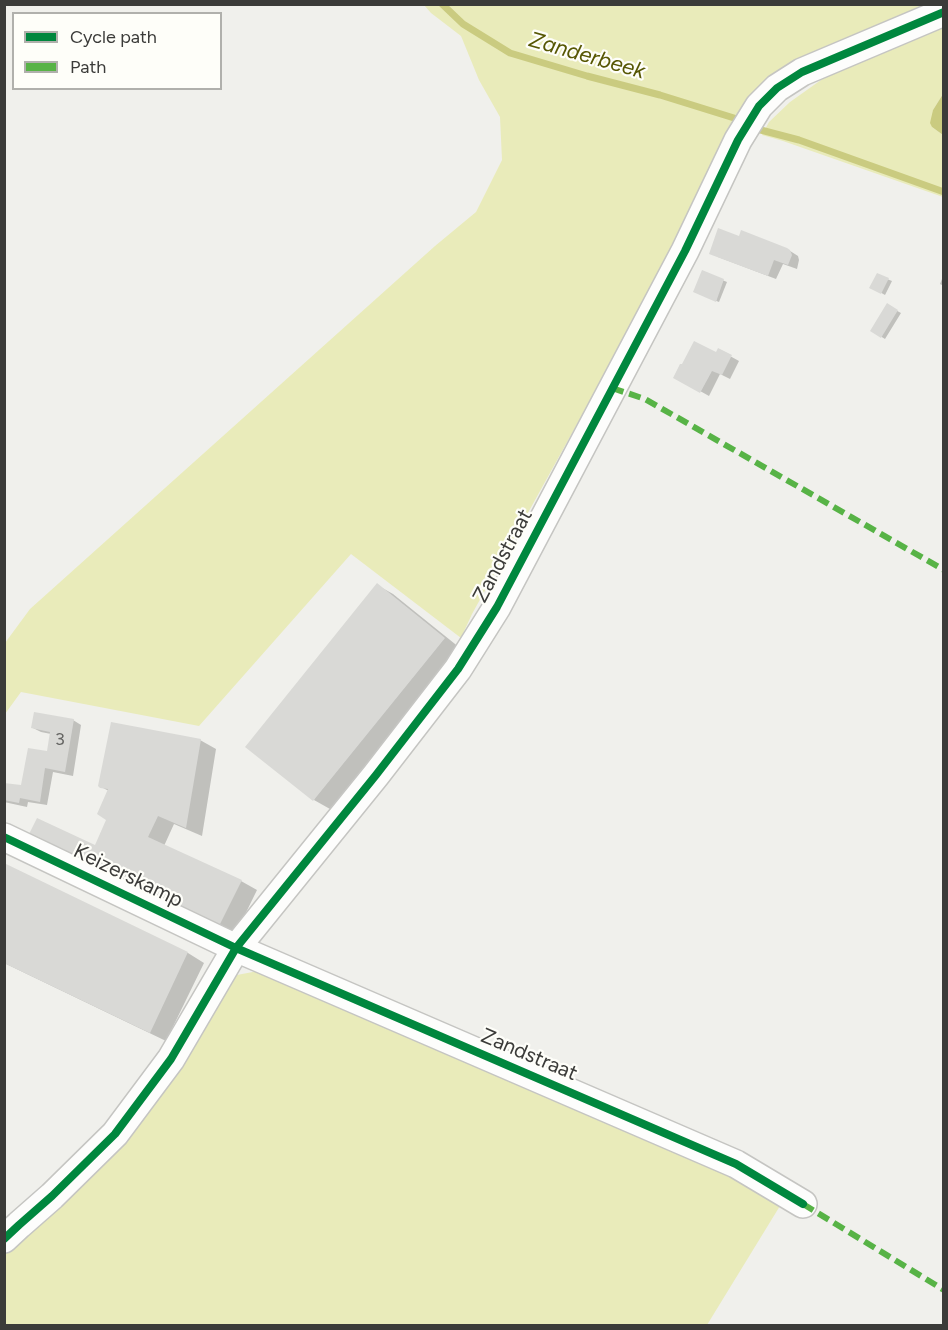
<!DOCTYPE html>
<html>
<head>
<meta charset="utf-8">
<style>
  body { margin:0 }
  #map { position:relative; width:948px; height:1330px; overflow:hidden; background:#f0f0ec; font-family:Figtree,sans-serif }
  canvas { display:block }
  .frame { position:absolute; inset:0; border:6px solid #3b3b39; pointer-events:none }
  .legend { position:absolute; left:12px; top:12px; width:210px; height:78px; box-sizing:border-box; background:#fefef9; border:2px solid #b0b0ac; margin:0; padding:8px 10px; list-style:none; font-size:18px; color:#3b3b39 }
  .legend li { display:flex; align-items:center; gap:12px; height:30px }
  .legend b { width:30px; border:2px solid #b0b0ac }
</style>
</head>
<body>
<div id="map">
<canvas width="948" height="1330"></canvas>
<div class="frame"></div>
<ul class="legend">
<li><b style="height:8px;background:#00873e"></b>Cycle path</li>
<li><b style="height:8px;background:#57b346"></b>Path</li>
</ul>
</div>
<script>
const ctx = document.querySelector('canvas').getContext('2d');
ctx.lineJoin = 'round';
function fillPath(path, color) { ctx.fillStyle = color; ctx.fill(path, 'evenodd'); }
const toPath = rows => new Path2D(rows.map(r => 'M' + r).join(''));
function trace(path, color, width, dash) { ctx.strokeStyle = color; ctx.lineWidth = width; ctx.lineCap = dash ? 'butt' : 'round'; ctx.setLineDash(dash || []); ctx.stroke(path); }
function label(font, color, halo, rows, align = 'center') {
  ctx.font = font + ' Figtree,sans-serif'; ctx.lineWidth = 4.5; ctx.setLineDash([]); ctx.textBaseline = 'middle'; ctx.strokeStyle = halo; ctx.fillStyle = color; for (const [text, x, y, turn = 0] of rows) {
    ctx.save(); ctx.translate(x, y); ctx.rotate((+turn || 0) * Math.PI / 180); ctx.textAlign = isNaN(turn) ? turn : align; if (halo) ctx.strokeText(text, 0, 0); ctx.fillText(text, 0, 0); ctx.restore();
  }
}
fillPath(toPath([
  [424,5,937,5,792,67,703,190,592,397,472,614,461,638,351,554,199,726,21,692,5,714,5,643,30,609,435,246,476,212,502,160,500,117,479,80,461,36,431,13],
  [943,27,943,94,933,110,932,127,943,135,943,197,783,141,762,135,769,122,790,102,821,80,849,65],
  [263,970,681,1150,783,1201,707,1325,5,1325,4,1254,45,1212,181,1061,237,975]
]), '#e9ebba');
fillPath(toPath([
  [943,94,943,135,932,127,930,123,933,110]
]), '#cacb80');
fillPath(toPath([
  [740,238,787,249,798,256,799,260,797,269,783,264,776,279,718,257],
  [703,272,727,282,719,302,699,294],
  [944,274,944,286,940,284],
  [877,275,892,281,885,295,871,287],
  [888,306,901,313,885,339,872,331],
  [719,350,739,361,730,379,720,374,709,396,675,377,717,354],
  [377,585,393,594,460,648,330,809,314,800],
  [73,720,81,725,73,776,53,772,47,805,28,802,27,807,4,802,4,784,23,787,48,753,51,734,41,732,33,728],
  [200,740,216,749,202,836,174,824,164,846,241,881,257,890,235,935,96,847,108,819,109,791,101,787],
  [4,864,188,953,204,963,166,1041,4,963]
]), '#0003');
trace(toPath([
  [442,4,463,24,510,53,587,76,660,95,734,118],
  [757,129,799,140,944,192]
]), '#cacb80', 7);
fillPath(toPath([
  [718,228,739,236,741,230,787,248,790,250,792,255,788,265,774,260,768,276,709,254],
  [702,270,724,279,716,302,693,292],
  [877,273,889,278,881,294,869,288],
  [887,303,898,310,881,338,870,331],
  [694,341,716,352,718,348,732,355,722,375,712,371,700,393,673,378,680,364,682,364],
  [377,583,445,638,313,801,245,747],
  [34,712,74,719,65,772,45,768,40,802,20,798,19,803,4,800,4,783,21,785,28,748,47,751,50,732,31,728],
  [111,722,201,739,186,828,158,816,148,837,242,880,219,926,27,838,37,818,95,845,106,820,97,814,108,789,100,788,98,786],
  [4,863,188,952,150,1033,4,963]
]), '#d9d9d6');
const street = toPath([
  [4,837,236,948,736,1164,803,1204],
  [4,1239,19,1225,52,1196,115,1134,171,1059,236,948,376,775,458,669,497,607,685,251,738,140,759,106,777,88,802,72,944,12]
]);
trace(street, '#c5c5c2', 30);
trace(street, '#fdfdfc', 27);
trace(toPath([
  [612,388,645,399,944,570],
  [803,1204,944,1290]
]), '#57b346', 6, [12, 6]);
trace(toPath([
  [4,837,236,948,736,1164,803,1204],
  [4,1239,19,1225,52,1196,115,1134,171,1059,236,948,376,775,458,669,497,607,685,251,738,140,759,106,777,88,802,72,944,12]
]), '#00873e', 8);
label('18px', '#646462', null, [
  ["3",60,740]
]);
label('21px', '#3b3b39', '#fefef9', [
  ["Zandstraat",503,556,-62],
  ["Keizerskamp",128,876,26],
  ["Zandstraat",529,1055,23]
]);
label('italic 22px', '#575704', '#fefef9', [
  ["Zanderbeek",587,56,16]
]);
</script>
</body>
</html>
